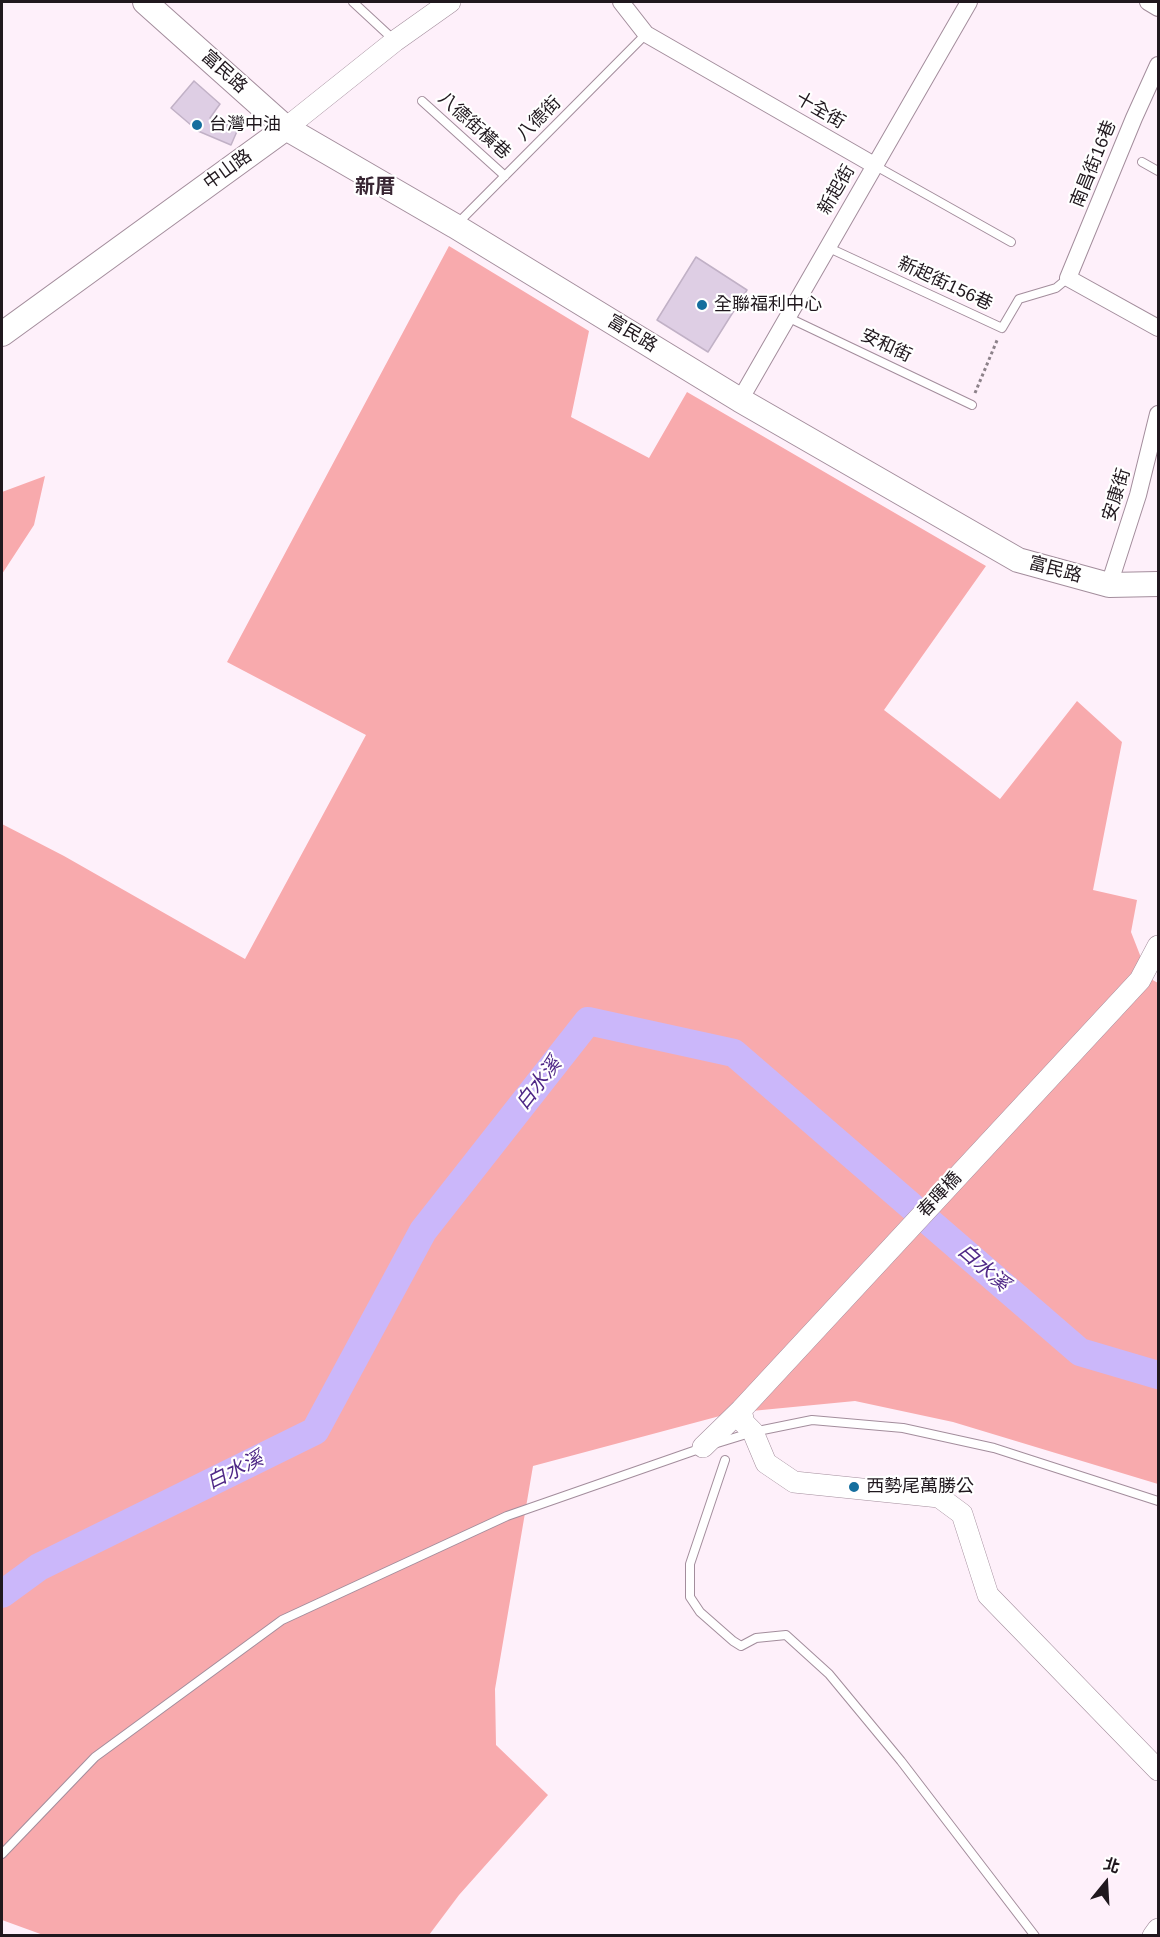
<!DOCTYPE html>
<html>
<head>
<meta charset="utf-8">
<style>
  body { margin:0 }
  #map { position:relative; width:1160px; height:1937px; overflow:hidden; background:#fef0fa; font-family:Helvetica,"Noto Sans TC",sans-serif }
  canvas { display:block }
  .frame { position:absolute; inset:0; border:3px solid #20181e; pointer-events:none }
  .north { position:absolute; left:1076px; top:1853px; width:60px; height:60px; -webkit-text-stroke:4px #fff; paint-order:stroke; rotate:18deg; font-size:16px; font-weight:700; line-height:24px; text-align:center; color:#20181e }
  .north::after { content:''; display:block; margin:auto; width:21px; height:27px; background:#20181e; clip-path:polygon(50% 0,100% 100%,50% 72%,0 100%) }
</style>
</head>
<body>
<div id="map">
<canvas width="1160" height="1937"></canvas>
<div class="frame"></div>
<div class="north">北</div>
</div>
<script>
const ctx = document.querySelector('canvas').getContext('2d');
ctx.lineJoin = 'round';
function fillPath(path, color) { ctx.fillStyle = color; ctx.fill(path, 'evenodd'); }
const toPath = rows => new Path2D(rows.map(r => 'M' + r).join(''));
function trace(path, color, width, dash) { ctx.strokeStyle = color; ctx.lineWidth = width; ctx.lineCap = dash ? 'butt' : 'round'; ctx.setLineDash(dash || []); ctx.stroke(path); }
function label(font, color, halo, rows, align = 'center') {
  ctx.font = font + ' Helvetica,"Noto Sans TC",sans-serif'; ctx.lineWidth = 4.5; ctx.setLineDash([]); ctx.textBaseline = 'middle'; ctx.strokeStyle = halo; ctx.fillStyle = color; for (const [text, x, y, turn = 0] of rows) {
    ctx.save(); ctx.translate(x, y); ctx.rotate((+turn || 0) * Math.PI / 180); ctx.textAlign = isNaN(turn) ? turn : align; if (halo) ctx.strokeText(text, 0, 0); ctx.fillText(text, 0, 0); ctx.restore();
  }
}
fillPath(toPath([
  [449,246,589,331,571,417,649,458,687,392,986,566,884,710,1000,799,1077,701,1122,742,1093,890,1137,900,1131,932,1149,978,1158,983,1158,1484,953,1422,855,1401,731,1413,533,1466,495,1689,496,1745,548,1795,459,1895,429,1935,46,1936,2,1920,2,824,64,856,245,959,366,735,227,662],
  [45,476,34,525,2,574,2,492]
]), '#f8aaad');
trace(toPath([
  [2,1594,39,1567,315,1431,423,1231,588,1021,734,1053,1080,1352,1158,1375]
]), '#cbb7fa', 28);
const building = toPath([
  [194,81,220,104,210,118,238,129,231,145,198,131,171,108,194,81],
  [696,257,747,290,708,352,657,320,696,257]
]);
fillPath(building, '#decee4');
trace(building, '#c1b1c6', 1.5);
const service = toPath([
  [353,2,394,40],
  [422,101,505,176],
  [1142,162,1158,171],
  [874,165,1011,242],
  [456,225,646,34],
  [827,247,1002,328,1019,299,1056,288,1068,278],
  [787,317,972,405],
  [714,1444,753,1432,812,1420,903,1428,994,1448,1158,1501],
  [725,1460,690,1564,690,1597,700,1612,733,1641,741,1646,756,1638,786,1635,829,1674,901,1761,1035,1936],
  [2,1854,95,1757,282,1620,507,1516,702,1448]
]);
const minor = toPath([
  [621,2,646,34,874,165],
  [1148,2,1158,8],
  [1158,65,1134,118,1068,278,1158,328],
  [740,400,969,2],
  [1109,585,1138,495,1158,414]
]);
const tertiary = toPath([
  [286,128,395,41,450,2],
  [741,1410,744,1423,753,1432,766,1463,794,1482,939,1497,962,1514,988,1595,1158,1770],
  [703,1447,741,1410,1140,980,1158,946],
  [1153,1936,1158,1929]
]);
const secondary = toPath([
  [145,2,286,128,455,226,740,400,1018,560,1109,585,1158,584],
  [2,334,286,128]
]);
trace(service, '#a38d9c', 10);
trace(minor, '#a38d9c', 18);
trace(tertiary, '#a38d9c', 22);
trace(secondary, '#a38d9c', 26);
trace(toPath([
  [975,393,998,338]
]), '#8c8189', 3, [3, 3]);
trace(service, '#fff', 8);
trace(minor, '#fff', 16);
trace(tertiary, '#fff', 21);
trace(secondary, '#fff', 24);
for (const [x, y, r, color] of [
  [197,125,6,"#146e9e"],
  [702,305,6,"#146e9e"],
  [854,1487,6,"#146e9e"]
]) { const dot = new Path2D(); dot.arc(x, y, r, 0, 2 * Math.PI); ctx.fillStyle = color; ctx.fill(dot); trace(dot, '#fff', 2); }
label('18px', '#20181e', '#fff', [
  ["富民路",224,72,42],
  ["十全街",820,111,30],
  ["八德街",539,119,-45],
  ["八德街橫巷",474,126,42],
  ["南昌街16巷",1094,164,-68],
  ["中山路",228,170,-36],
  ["新起街",837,190,-60],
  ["新起街156巷",945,284,25],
  ["富民路",632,334,31],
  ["安和街",886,346,25],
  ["安康街",1117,495,-73],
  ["富民路",1055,570,15],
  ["春暉橋",940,1195,-47]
]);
label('18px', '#20181e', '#fff', [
  ["台灣中油",209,125],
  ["全聯福利中心",714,305],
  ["西勢尾萬勝公",866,1487]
], 'left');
label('bold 20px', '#382633', '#fff', [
  ["新厝",375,187]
]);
label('italic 20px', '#4f2887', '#fff', [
  ["白水溪",539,1084,-52],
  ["白水溪",983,1268,41],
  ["白水溪",235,1471,-26]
]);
</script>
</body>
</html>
